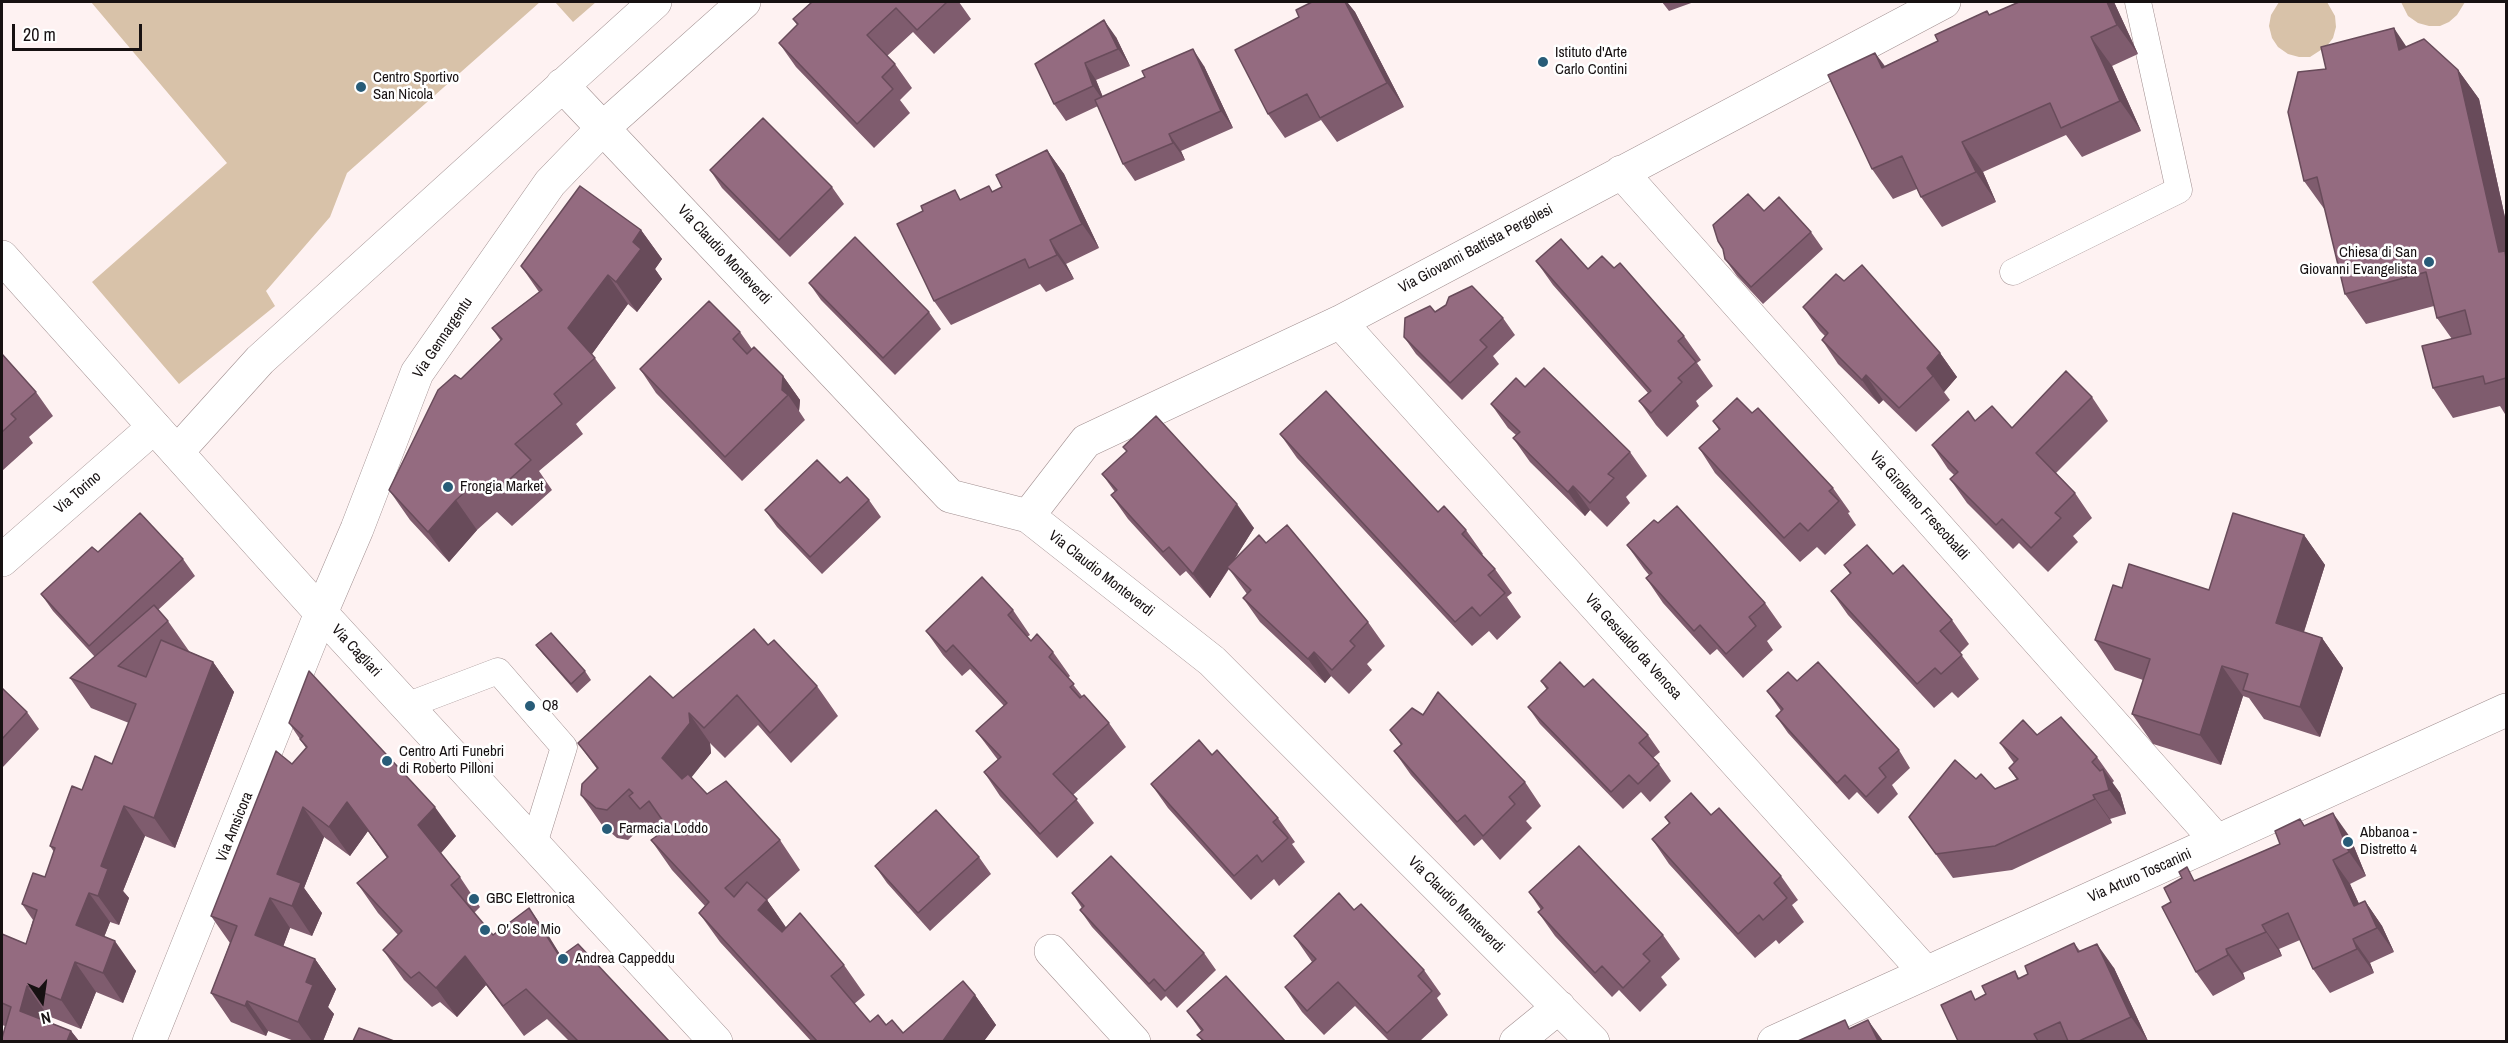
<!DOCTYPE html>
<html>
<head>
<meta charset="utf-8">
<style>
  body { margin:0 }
  #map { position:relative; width:2508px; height:1043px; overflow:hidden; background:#fef2f2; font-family:"Archivo Narrow",sans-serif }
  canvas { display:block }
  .frame { position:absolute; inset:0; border:3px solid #171112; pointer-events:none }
  .north { position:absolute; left:12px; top:971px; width:60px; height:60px; -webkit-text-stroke:4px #fff; paint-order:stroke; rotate:167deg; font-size:16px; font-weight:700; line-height:24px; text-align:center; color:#171112 }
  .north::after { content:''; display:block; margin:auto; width:21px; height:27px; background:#171112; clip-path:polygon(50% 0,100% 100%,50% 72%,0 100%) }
  .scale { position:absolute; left:12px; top:24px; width:130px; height:27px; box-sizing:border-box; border:3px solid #171112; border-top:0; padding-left:8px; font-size:18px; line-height:21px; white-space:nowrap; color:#171112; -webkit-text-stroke:4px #fff; paint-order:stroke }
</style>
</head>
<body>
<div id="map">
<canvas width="2508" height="1043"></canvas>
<div class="frame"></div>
<div class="north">N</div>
<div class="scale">20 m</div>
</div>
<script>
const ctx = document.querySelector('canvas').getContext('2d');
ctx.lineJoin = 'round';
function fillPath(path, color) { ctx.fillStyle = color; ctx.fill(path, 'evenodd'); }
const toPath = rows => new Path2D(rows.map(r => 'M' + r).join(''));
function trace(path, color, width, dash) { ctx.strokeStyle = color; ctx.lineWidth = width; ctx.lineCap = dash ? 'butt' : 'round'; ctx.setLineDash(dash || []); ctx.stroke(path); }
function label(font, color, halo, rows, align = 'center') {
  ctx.font = font + ' "Archivo Narrow",sans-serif'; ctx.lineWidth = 5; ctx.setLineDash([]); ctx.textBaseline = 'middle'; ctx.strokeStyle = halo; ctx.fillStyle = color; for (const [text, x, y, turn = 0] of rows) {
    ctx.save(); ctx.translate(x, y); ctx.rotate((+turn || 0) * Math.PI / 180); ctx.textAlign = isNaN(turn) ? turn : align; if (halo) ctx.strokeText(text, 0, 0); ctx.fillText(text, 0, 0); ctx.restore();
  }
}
fillPath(toPath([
  [91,2,540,2,347,173,330,217,266,291,275,306,179,384,92,282,227,163],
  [555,2,596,2,573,22],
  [2279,2,2327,2,2335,16,2336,27,2333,38,2327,46,2310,57,2299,57,2288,54,2278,47,2272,38,2269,26,2271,15],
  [2401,2,2465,2,2457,15,2449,22,2440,26,2429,26,2418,23,2408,16]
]), '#d8c2a9');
const service = toPath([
  [2013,272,2179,190,2138,2],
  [406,706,498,671,564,747,534,844]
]);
const minor = toPath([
  [562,85,950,496,1028,516,1212,661,1593,1042],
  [1621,172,2217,841],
  [1340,322,1926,973],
  [177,452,260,360,655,2],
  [1028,516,1086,441,1340,322,1944,2],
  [2,560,154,427],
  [321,613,357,529,417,373,550,183,604,127,744,2],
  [1051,951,1134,1042],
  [1516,1042,1559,1007],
  [1774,1042,2506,710]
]);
const tertiary = toPath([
  [149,1042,321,613]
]);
const secondary = toPath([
  [2,257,321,613,716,1042]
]);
trace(service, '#a18f90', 27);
trace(minor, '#a18f90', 34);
trace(tertiary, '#a18f90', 34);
trace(secondary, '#a18f90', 34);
trace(service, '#fff', 26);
trace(minor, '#fff', 33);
trace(tertiary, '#fff', 33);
trace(secondary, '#fff', 33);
fillPath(toPath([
  [812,2,959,2,971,19,934,54,913,32,887,56,895,64,912,88,900,100,910,113,874,148,796,67,779,43,797,25,793,19],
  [1312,2,1347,2,1355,12,1404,107,1337,142,1321,120,1285,138,1268,114,1299,17],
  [1662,2,1694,2,1669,11],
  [2019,2,2114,2,2138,54,2112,66,2141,131,2082,157,2066,135,1983,172,1996,202,1942,227,1921,197,1917,189,1893,199,1872,169,1875,53,1885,66,1938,41,1987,11,1990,15],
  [1116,37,1130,66,1096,80,1103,97,1204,66,1233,128,1181,151,1185,160,1135,181,1123,164,1098,106,1066,121,1054,104,1035,64],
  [2407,46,2458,70,2479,99,2506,222,2506,414,2505,414,2500,406,2453,418,2433,388,2452,339,2437,318,2434,306,2366,324,2345,294,2325,210,2304,181,2326,69],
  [1047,150,1064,174,1099,248,1066,264,1074,279,1046,292,1040,284,951,325,934,301,962,199,989,186,993,192,1002,187],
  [710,170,832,187,844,204,790,257,722,188],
  [1764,211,1811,232,1823,249,1763,304,1737,276,1725,259,1723,249],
  [641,230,662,259,655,269,662,279,637,312,628,304,592,354,616,388,576,424,583,434,539,471,552,490,512,526,497,512,477,530,449,562,410,520,389,490,461,379,501,341,492,328,539,292,521,266],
  [1536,261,1588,269,1614,268,1684,336,1701,360,1697,363,1713,386,1696,401,1699,406,1667,437,1656,425,1639,401,1648,393,1553,285],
  [1844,281,1940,353,1957,377,1944,392,1950,400,1916,432,1883,400,1879,404,1838,364,1822,340,1825,336,1820,331,1803,307],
  [809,283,929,312,941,329,895,375,821,300],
  [1435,312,1503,318,1515,335,1493,356,1499,364,1462,400,1416,354,1404,337],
  [740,332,752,349,783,376,800,400,799,411,805,420,742,481,656,393,640,369],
  [2,354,36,392,53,416,29,437,33,443,2,471],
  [1525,387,1630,452,1647,476,1626,497,1630,503,1607,527,1590,510,1585,516,1530,462,1513,438,1516,435,1508,428,1491,404],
  [2092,397,2108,421,2056,473,2075,493,2092,518,2073,536,2078,542,2048,572,2019,543,2013,549,1967,503,1950,479,1954,475,1948,469,1932,445,1975,420,2012,428],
  [1713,421,1833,488,1850,512,1848,513,1856,525,1825,555,1817,547,1800,562,1715,473,1699,448,1719,430],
  [1280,434,1438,512,1466,530,1483,554,1482,555,1495,569,1512,593,1507,597,1521,617,1497,640,1489,631,1472,646,1297,458],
  [1123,447,1254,528,1234,560,1266,543,1368,622,1385,646,1367,664,1372,670,1349,694,1331,676,1325,683,1260,622,1243,598,1247,594,1229,569,1210,598,1186,571,1180,576,1128,519,1111,495,1115,492,1102,474,1127,452],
  [840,483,869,500,881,517,822,574,777,527,765,510],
  [1658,523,1765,603,1782,627,1767,641,1773,650,1743,678,1717,649,1710,655,1663,603,1646,578,1649,575,1644,569,1627,545],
  [2304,535,2325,565,2304,632,2322,638,2343,668,2320,737,2264,719,2249,698,2243,696,2221,765,2153,744,2132,714,2143,680,2115,670,2095,640,2122,588,2209,590],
  [98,552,183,559,195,576,158,610,168,621,189,651,188,651,213,662,234,692,175,848,145,836,123,891,129,898,119,925,110,922,104,937,136,971,123,1003,96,992,81,1029,48,1016,46,1021,71,1031,79,1041,2,1041,5,1026,2,1025,2,934,26,944,33,920,22,904,45,877,54,852,50,846,82,790,112,764,129,723,91,708,70,678,95,657,53,611,41,594],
  [1844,565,1893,574,1952,620,1969,644,1960,653,1979,679,1958,698,1952,692,1934,708,1848,615,1831,591,1850,574],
  [1013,610,1030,635,1027,637,1031,641,1053,652,1070,676,1068,678,1082,696,1109,723,1126,747,1073,795,1094,823,1057,858,1000,796,984,772,998,760,976,731,1004,706,970,669,962,676,943,655,926,631],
  [536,645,585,671,591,680,577,693,543,654],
  [768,645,817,686,838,716,791,763,758,725,725,758,710,743,711,753,691,777,707,794,780,840,800,870,767,900,786,928,844,965,865,995,854,1004,870,1022,886,1025,903,1033,975,995,996,1025,984,1041,811,1041,720,942,699,913,705,906,672,870,651,840,658,835,647,822,628,840,617,838,602,825,581,795,597,769,578,743,673,698],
  [1541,681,1584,687,1648,735,1660,752,1653,758,1659,764,1671,781,1650,802,1641,792,1623,809,1540,724,1528,707,1547,690],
  [1797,681,1899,750,1910,768,1892,785,1898,794,1878,814,1857,792,1849,800,1788,733,1776,716,1781,711,1767,691],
  [2,688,27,712,39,729,2,768],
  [289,723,456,836,441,853,460,877,480,907,474,913,493,935,529,908,561,956,669,1041,569,1041,547,1019,524,1036,486,985,457,1017,440,1002,432,1007,404,980,383,950,398,935,378,913,357,883,387,858,368,831,350,856,324,837,304,888,322,913,312,936,290,928,283,947,315,959,336,989,328,1007,334,1014,323,1041,294,1041,268,1031,266,1036,231,1022,211,993,230,943,211,916,306,748],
  [1390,730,1525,782,1541,806,1526,821,1532,828,1500,860,1482,839,1474,846,1411,775,1394,751,1401,745],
  [2037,735,2097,757,2114,781,2112,783,2120,793,2126,814,2110,819,2112,823,2012,870,1953,878,1909,817,1976,779,1995,789,2017,780,2009,768,2014,763,2000,743],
  [1212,755,1278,818,1295,842,1292,844,1305,862,1279,886,1274,879,1251,900,1168,808,1151,784],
  [1711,815,1781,876,1798,900,1792,905,1804,922,1779,944,1776,940,1755,958,1669,864,1652,839,1669,823,1665,817],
  [2300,819,2305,826,2350,837,2366,876,2350,884,2359,904,2365,901,2382,926,2394,952,2370,963,2374,973,2330,993,2313,969,2300,940,2279,949,2282,956,2243,973,2245,979,2213,996,2196,972,2171,902,2196,880,2280,844],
  [979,857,991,874,930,931,887,883,875,866],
  [1529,892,1663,935,1680,959,1661,977,1667,985,1640,1012,1619,990,1612,997,1555,936,1538,912,1541,910],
  [1072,893,1204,953,1216,970,1177,1008,1166,996,1161,1001,1092,927,1080,910,1082,908],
  [1354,910,1424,970,1441,994,1437,998,1448,1015,1420,1041,1389,1041,1355,1006,1324,1035,1302,1012,1285,987,1312,962,1294,936],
  [2074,943,2080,951,2114,968,2148,1041,1958,1041,1976,999,1986,994,2015,971,2019,978,2028,974],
  [1187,1011,1285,1041,1202,1041,1197,1035,1201,1031]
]), '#7f5c6e');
fillPath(toPath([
  [1345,2,1347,2,1355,12,1404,107,1387,83],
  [2107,2,2114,2,2138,54,2117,25],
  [1104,20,1116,37,1130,66,1118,49],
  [2394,28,2414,58,2399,50],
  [2091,37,2112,66,2141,131,2120,101],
  [1193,49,1204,66,1233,128,1221,111],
  [1875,53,1896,83,1882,68],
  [1085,63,1096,80,1105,103,1093,86],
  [2458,70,2479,99,2506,222,2506,263,2499,252],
  [1169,134,1181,151,1185,160,1173,143],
  [1962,142,1983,172,1996,202,1976,172],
  [1047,150,1064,174,1099,248,1082,224],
  [641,230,662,259,655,269,662,279,637,312,616,282,633,242],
  [1050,240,1066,264,1074,279,1057,255],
  [608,275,628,304,589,358,568,328],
  [1940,353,1957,377,1944,392,1927,368],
  [1866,375,1883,400,1879,404,1862,380],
  [783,376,800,400,799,411,788,395,782,390],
  [1573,486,1590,510,1585,516,1568,492],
  [456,500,477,530,449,562,428,532],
  [1237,504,1254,528,1210,598,1193,574],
  [2304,535,2325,565,2297,653,2276,623],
  [2322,638,2343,668,2320,737,2300,707],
  [1314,652,1331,676,1325,683,1308,659],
  [213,662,234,692,175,848,154,818],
  [2222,666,2243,696,2221,765,2200,735],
  [689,713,710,743,711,753,683,788,662,758],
  [2103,769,2120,793,2126,814,2109,790],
  [2093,795,2110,819,2112,823,2095,799],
  [347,802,368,831,350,856,329,827],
  [124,806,145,836,123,891,129,898,119,925,98,896,101,866],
  [303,807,324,837,304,888,322,913,312,936,292,906,277,874],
  [435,807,456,836,439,855,418,825],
  [2333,813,2350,837,2366,876,2349,852],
  [2333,860,2350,884,2371,930,2354,906],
  [89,893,110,922,97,955,76,925],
  [270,898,290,928,276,965,255,935],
  [767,900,788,930,779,940,758,910],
  [2365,901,2382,926,2394,952,2377,928],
  [529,908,550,938,580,987,560,957],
  [2262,925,2279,949,2282,956,2266,932],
  [2353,939,2370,963,2374,973,2357,949],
  [115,941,136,971,123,1003,103,973],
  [2097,944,2114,968,2148,1041,2131,1017],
  [2226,949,2243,973,2245,979,2228,955],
  [465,956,486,985,457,1017,436,988],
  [315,959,336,989,328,1007,334,1014,323,1041,312,1041,298,1022,306,982],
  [75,962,96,992,81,1029,61,1000],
  [27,986,48,1016,41,1040,20,1011],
  [975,995,996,1025,984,1041,943,1041],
  [247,1001,268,1031,266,1036,245,1006],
  [1868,1020,1883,1041,1878,1041],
  [71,1031,79,1041,67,1041]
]), '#684b5a');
const building = toPath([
  [812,2,947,2,917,30,896,8,867,35,895,64,882,77,893,89,857,124,779,43,798,24,793,19,812,2],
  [1312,2,1345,2,1387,83,1320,118,1307,94,1268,114,1235,50,1299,17,1296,10,1312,2],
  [2019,2,2107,2,2117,25,2091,37,2120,101,2061,128,2050,103,1962,142,1976,172,1921,197,1902,156,1872,169,1828,75,1875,53,1882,68,1938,41,1935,35,1987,11,1989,15,2019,2],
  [1104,20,1118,49,1085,63,1093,86,1054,104,1035,64,1104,20],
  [2394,28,2399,50,2424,39,2458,70,2499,252,2505,251,2506,259,2506,378,2485,384,2483,376,2433,388,2422,346,2471,334,2465,310,2437,318,2426,272,2345,294,2317,177,2304,181,2288,112,2298,72,2326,69,2321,47,2394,28],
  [1193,49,1221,111,1169,134,1173,143,1123,164,1095,100,1145,77,1142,71,1193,49],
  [763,118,832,187,779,240,710,170,763,118],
  [1047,150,1082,224,1050,240,1057,255,1029,268,1025,259,934,301,897,224,923,211,921,206,955,190,960,200,989,186,992,192,1002,187,996,175,1047,150],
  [580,186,641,230,633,242,641,249,616,282,608,275,568,328,595,358,554,394,562,404,515,444,531,460,491,496,476,482,456,500,428,532,389,490,438,390,455,375,461,379,502,339,492,328,542,290,521,266,580,186],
  [1748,194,1764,211,1779,197,1811,232,1751,287,1725,259,1723,249,1718,241,1713,225,1748,194],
  [855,237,929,312,883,358,809,283,855,237],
  [1561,239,1588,269,1602,256,1614,268,1620,263,1684,336,1678,341,1696,362,1678,378,1682,382,1651,413,1639,401,1651,391,1536,261,1561,239],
  [1862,265,1940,353,1927,368,1933,376,1899,408,1866,375,1862,380,1822,340,1828,333,1803,307,1836,274,1844,281,1862,265],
  [1472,286,1503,318,1480,340,1487,347,1450,383,1404,337,1405,318,1430,306,1435,312,1446,305,1449,297,1472,286],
  [709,301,740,332,733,339,747,354,754,347,783,376,782,390,788,395,725,457,640,369,709,301],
  [2,354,36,392,11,414,16,419,2,432,2,354],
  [1544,368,1630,452,1608,474,1614,478,1590,503,1573,486,1568,492,1513,438,1520,432,1491,404,1516,378,1525,387,1544,368],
  [2066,371,2092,397,2036,453,2075,493,2055,513,2061,518,2031,548,2002,519,1996,525,1950,479,1958,472,1932,445,1968,411,1975,421,1992,406,2012,428,2066,371],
  [1326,391,1438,512,1444,506,1466,530,1462,534,1495,569,1488,575,1505,593,1480,616,1472,607,1455,622,1280,434,1326,391],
  [1737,398,1752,413,1758,408,1833,488,1829,491,1839,501,1808,531,1800,523,1784,538,1699,448,1720,429,1713,421,1737,398],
  [1156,416,1237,504,1193,574,1169,547,1163,552,1111,495,1117,490,1102,474,1127,451,1123,447,1156,416],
  [817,460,840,483,847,477,869,500,810,557,765,510,817,460],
  [1677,506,1765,603,1749,617,1756,626,1726,654,1700,625,1694,631,1646,578,1652,573,1627,545,1654,520,1658,523,1677,506],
  [140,513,183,559,89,646,41,594,92,547,98,552,140,513],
  [2233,513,2304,535,2276,623,2322,638,2300,707,2243,690,2248,674,2222,666,2200,735,2132,714,2150,659,2095,640,2113,585,2122,588,2129,564,2209,590,2233,513],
  [1287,525,1368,622,1350,641,1355,646,1332,670,1314,652,1308,659,1243,598,1251,590,1227,567,1259,535,1266,543,1287,525],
  [1867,545,1893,574,1903,565,1952,620,1940,631,1962,655,1941,674,1935,668,1917,684,1831,591,1851,573,1844,565,1867,545],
  [982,577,1013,610,1008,615,1031,641,1037,634,1053,652,1049,657,1074,684,1070,687,1080,698,1084,695,1109,723,1053,774,1077,799,1040,834,984,772,1001,757,976,731,1007,703,953,645,946,652,926,631,982,577],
  [154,605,168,621,118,666,146,677,161,640,213,662,154,818,124,806,101,866,108,869,98,896,89,893,76,925,115,941,103,973,75,962,61,1000,27,986,20,1011,71,1031,67,1041,2,1041,2,1038,11,1007,2,1003,2,934,26,944,37,910,22,904,33,873,45,877,55,848,50,846,72,786,82,790,95,756,112,764,136,704,70,678,154,605],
  [754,629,768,645,774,640,817,686,770,733,737,695,704,728,689,713,690,723,662,758,682,779,688,774,707,794,726,781,780,840,725,888,734,897,747,882,767,900,758,910,782,932,800,913,844,965,831,976,870,1022,878,1015,886,1025,892,1020,903,1033,963,981,975,995,943,1041,817,1041,699,913,709,902,651,840,668,828,649,801,640,809,629,796,633,793,629,789,607,810,596,808,581,795,582,784,598,768,578,743,650,676,673,698,754,629],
  [551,633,585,671,571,684,536,645,551,633],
  [1560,662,1584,687,1593,679,1648,735,1639,743,1659,764,1638,784,1629,775,1611,792,1528,707,1548,688,1541,681,1560,662],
  [1818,662,1899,750,1879,768,1886,777,1866,797,1845,775,1837,783,1776,716,1783,709,1767,691,1788,672,1797,681,1818,662],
  [309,671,435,807,418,825,460,877,451,885,493,935,529,908,560,957,578,944,669,1041,578,1041,526,989,503,1006,465,956,436,988,419,972,411,978,383,950,402,931,357,883,388,857,347,802,329,827,303,807,277,874,301,883,292,906,270,898,255,935,315,959,306,982,313,985,298,1022,247,1001,245,1006,211,993,237,926,211,916,276,751,292,764,307,747,300,739,303,736,289,723,309,671],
  [2,688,27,712,2,739,2,688],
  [1438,692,1525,782,1509,797,1515,804,1483,836,1465,815,1457,822,1394,751,1402,744,1390,730,1412,708,1423,715,1438,692],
  [2061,717,2097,757,2092,762,2100,771,2103,769,2109,790,2093,795,2095,799,1995,846,1936,854,1909,817,1955,760,1976,779,1981,774,1995,789,2018,779,2009,768,2018,759,2000,743,2023,720,2037,735,2061,717],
  [1199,740,1212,755,1217,750,1278,818,1273,822,1288,838,1262,862,1257,855,1234,876,1151,784,1199,740],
  [1691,793,1711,815,1719,808,1781,876,1774,883,1787,898,1763,920,1759,915,1738,934,1652,839,1670,823,1665,817,1691,793],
  [936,810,979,857,918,913,875,866,936,810],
  [2333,813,2349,852,2333,860,2354,906,2365,901,2377,928,2353,939,2357,949,2313,969,2288,913,2262,925,2266,932,2226,949,2228,955,2196,972,2162,907,2171,902,2164,888,2182,878,2179,872,2187,867,2194,881,2280,844,2275,831,2300,819,2304,826,2333,813],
  [1579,846,1663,935,1643,954,1650,961,1623,988,1602,966,1595,973,1538,912,1543,908,1529,892,1579,846],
  [1111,856,1204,953,1165,991,1154,979,1149,984,1080,910,1084,906,1072,893,1111,856],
  [1339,893,1354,910,1361,904,1424,970,1418,976,1432,991,1387,1033,1338,982,1307,1011,1285,987,1316,959,1294,936,1339,893],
  [2074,943,2078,952,2097,944,2131,1017,2079,1041,2068,1041,2060,1022,2034,1034,2038,1041,1958,1041,1941,1005,1971,991,1975,1000,1986,994,1982,986,2015,971,2018,979,2028,974,2025,966,2074,943],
  [1226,976,1285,1041,1204,1041,1197,1035,1203,1030,1187,1011,1226,976],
  [1845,1020,1849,1029,1868,1020,1878,1041,1798,1041,1845,1020],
  [359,1028,394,1041,353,1041,359,1028]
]);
fillPath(building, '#946b80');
trace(building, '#684b5a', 1.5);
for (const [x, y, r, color] of [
  [1543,62,6,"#285c78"],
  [361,87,6,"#285c78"],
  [2429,262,6,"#285c78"],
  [448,487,6,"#285c78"],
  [530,706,6,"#285c78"],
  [387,761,6,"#285c78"],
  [607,829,6,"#285c78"],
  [2348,842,6,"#285c78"],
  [474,899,6,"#285c78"],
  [485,930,6,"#285c78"],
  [563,959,6,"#285c78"]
]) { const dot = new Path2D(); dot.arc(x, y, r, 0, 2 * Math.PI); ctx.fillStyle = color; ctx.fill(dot); trace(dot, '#fff', 2); }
label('15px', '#171112', '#fff', [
  ["Istituto d'Arte",1555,53],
  ["Carlo Contini",1555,70],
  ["Centro Sportivo",373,78],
  ["San Nicola",373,95],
  ["Chiesa di San",2417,253,"right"],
  ["Giovanni Evangelista",2417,270,"right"],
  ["Frongia Market",460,487],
  ["Q8",542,706],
  ["Centro Arti Funebri",399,752],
  ["di Roberto Pilloni",399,769],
  ["Farmacia Loddo",619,829],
  ["Abbanoa -",2360,833],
  ["Distretto 4",2360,850],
  ["GBC Elettronica",486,899],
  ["O' Sole Mio",497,930],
  ["Andrea Cappeddu",575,959]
], 'left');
label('15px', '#171112', '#fff', [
  ["Via Giovanni Battista Pergolesi",1476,249,-28],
  ["Via Claudio Monteverdi",724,255,47],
  ["Via Gennargentu",443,338,-56],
  ["Via Torino",78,493,-41],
  ["Via Girolamo Frescobaldi",1919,506,48],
  ["Via Claudio Monteverdi",1101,574,38],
  ["Via Gesualdo da Venosa",1633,647,48],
  ["Via Cagliari",356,651,47],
  ["Via Amsicora",235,827,-68],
  ["Via Arturo Toscanini",2140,876,-24],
  ["Via Claudio Monteverdi",1456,905,45]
]);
</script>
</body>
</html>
